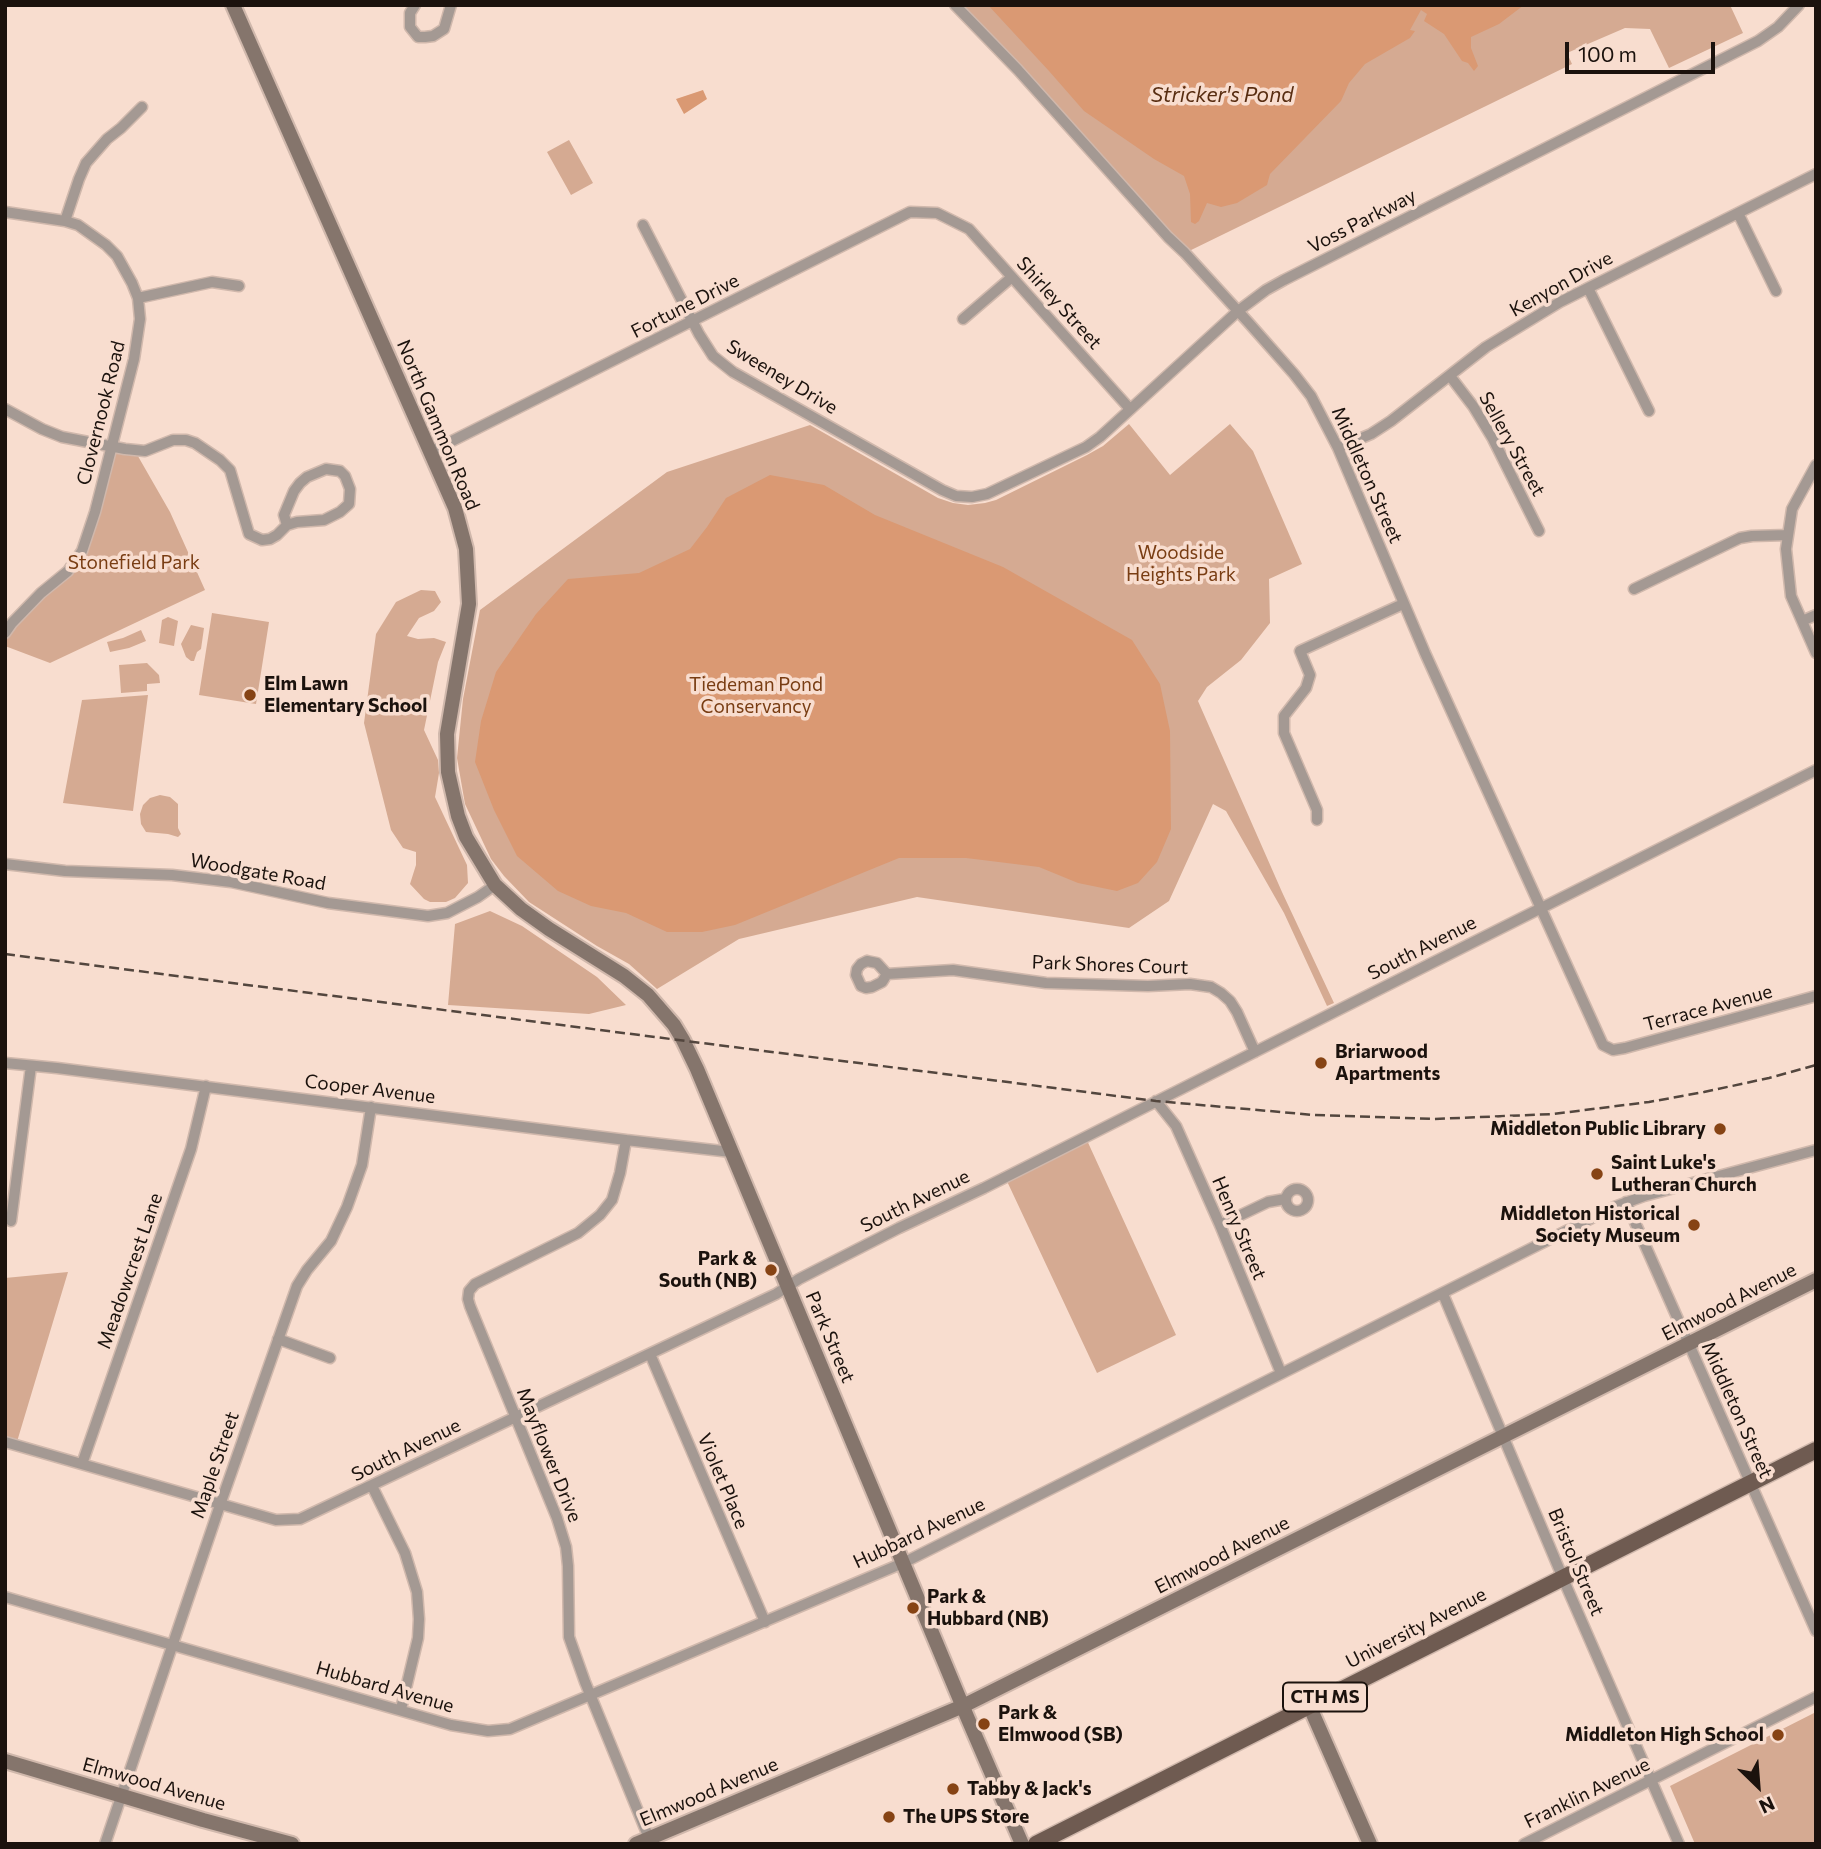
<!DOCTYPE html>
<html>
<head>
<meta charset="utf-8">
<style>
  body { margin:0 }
  #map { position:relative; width:1821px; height:1849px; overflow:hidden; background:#f8ddcf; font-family:Commissioner,sans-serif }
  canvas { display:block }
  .frame { position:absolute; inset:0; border:7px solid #1b120d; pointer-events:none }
  .north { position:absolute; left:1723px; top:1751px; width:70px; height:70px; -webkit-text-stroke:5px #f8ddcf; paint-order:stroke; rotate:155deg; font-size:19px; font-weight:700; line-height:28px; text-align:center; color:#1b120d }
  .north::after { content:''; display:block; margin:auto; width:24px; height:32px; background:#1b120d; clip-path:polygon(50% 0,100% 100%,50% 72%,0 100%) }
  .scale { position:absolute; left:1565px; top:42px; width:150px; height:32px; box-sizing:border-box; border:4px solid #1b120d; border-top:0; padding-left:9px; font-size:21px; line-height:24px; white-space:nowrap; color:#1b120d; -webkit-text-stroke:5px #f8ddcf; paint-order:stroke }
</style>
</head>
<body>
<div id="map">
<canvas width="1821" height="1849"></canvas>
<div class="frame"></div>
<div class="north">N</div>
<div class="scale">100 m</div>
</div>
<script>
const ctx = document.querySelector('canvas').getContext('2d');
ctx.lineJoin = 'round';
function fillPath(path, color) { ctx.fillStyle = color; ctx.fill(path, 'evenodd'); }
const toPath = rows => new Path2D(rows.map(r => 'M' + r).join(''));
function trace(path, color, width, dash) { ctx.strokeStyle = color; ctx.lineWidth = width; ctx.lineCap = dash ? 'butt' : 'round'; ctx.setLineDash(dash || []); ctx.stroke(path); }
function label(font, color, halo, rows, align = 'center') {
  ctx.font = font + ' Commissioner,sans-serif'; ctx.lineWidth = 7; ctx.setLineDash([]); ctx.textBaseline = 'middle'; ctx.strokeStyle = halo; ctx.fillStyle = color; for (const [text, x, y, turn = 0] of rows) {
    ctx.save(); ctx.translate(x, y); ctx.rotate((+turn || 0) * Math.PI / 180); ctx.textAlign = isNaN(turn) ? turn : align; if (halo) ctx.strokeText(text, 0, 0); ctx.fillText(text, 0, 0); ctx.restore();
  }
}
fillPath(toPath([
  [955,5,1730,5,1743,33,1669,68,1650,29,1625,28,1567,53,1572,64,1185,253],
  [569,140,593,183,571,195,547,152],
  [1129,424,1170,475,1230,424,1253,451,1302,564,1269,579,1270,623,1241,660,1207,687,1198,701,1282,892,1334,1003,1327,1006,1284,913,1226,811,1213,804,1169,901,1129,928,917,897,739,939,657,989,629,964,597,946,529,902,504,876,491,859,465,804,457,758,463,699,480,610,667,472,810,425,938,498,953,503,968,505,985,503,996,500,1087,455,1103,446],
  [112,446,135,451,170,512,205,590,50,663,5,646,5,633,82,551],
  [421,590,435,591,441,602,434,611,419,618,407,636,418,639,434,638,446,642,438,662,424,730,438,760,439,773,435,797,467,865,468,883,455,898,446,902,430,902,424,899,410,884,416,865,416,852,403,848,391,830,364,723,376,634,396,602],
  [212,613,269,622,256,704,199,695],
  [168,617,178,621,174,646,159,643,162,620],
  [191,625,204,628,201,649,197,652,194,661,191,661,186,657,181,644],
  [141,630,146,641,129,648,110,652,107,642,123,638],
  [147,663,159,675,160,683,147,684,147,691,121,693,119,665],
  [148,695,133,811,63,803,82,700],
  [160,795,170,797,178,804,178,828,181,834,178,837,168,834,146,832,141,824,140,814,143,805,150,798],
  [490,911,522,926,597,977,626,1005,589,1014,448,1005,455,924],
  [1085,1136,1176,1335,1097,1373,1005,1177],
  [68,1272,16,1445,5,1442,5,1278],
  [1816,1712,1816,1844,1695,1844,1670,1786]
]), '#d5aa92');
fillPath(toPath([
  [988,5,1524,5,1499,24,1471,37,1471,48,1478,66,1474,71,1468,63,1462,61,1444,34,1424,21,1427,14,1421,10,1410,30,1415,31,1410,38,1365,64,1349,83,1341,101,1270,174,1267,185,1237,203,1221,207,1207,203,1199,221,1195,224,1191,222,1190,194,1184,176,1154,159,1084,111,1049,71],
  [703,90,707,99,684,114,676,99],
  [770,475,824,485,875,515,1003,567,1132,640,1160,684,1170,731,1171,829,1157,862,1138,883,1117,891,1078,883,1039,867,966,858,899,858,735,925,702,932,667,932,626,913,591,906,558,891,517,856,494,810,475,762,481,721,496,672,536,614,568,579,639,573,690,549,707,527,726,498]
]), '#da9973');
const street = toPath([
  [415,5,410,13,410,27,418,37,425,37,433,36,444,29,451,5],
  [955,5,1018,70,1168,237,1185,253,1248,322,1294,374,1311,396,1338,448,1425,653,1603,1045,1613,1050,1625,1048,1816,996],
  [5,212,65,221,78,225,106,245,117,256,132,283,138,298,140,319,134,359,95,512,82,551,68,571,41,593,12,623,5,633],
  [1738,213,1776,291],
  [65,221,79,179,86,163,107,139,121,128,142,107],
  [643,225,699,334,713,356,733,372,942,490,956,496,972,497,987,494,1086,447,1100,437,1238,311,1266,290,1284,280,1758,41,1778,27,1799,5],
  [1588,288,1649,411],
  [138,298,212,282,239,286],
  [963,319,1012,277],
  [1450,376,1473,406,1493,439,1539,531],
  [5,409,42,429,62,437,125,449,145,451,173,440,186,440,195,443,220,460,230,470,249,534,262,540,270,539,277,535,287,525],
  [1338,448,1371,434,1391,421,1486,347,1560,302,1816,174],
  [430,452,910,212,937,213,969,229,1130,409],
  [1816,465,1792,509,1786,549,1791,596,1816,653],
  [326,469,340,471,345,476,350,489,349,504,340,512,324,520,297,522,287,525,284,515,294,491,300,483,307,477,326,469],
  [1634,589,1740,538,1752,536,1788,535],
  [1802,621,1816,615],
  [1317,820,1317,810,1284,733,1284,716,1306,688,1310,675,1300,651,1403,604],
  [5,864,65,871,172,875,231,882,328,903,428,916,447,913,478,897,495,885],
  [867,961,877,963,887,974,882,982,872,987,866,988,861,986,856,975,857,969,861,964,867,961],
  [887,974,953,970,1046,983,1148,986,1190,984,1211,987,1221,993,1230,1001,1237,1012,1255,1052],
  [5,1063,57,1068,626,1140,731,1152],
  [1156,1101,1176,1126,1220,1225,1281,1373],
  [626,1140,620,1173,612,1200,600,1215,578,1233,475,1284,469,1291,468,1299,470,1306,557,1518,566,1547,568,1566,569,1637,585,1682,651,1843],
  '1286 1200a11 11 0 1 1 22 0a11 11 0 1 1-22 0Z',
  [1626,1202,1816,1631],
  [11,1221,31,1066],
  [1220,1225,1268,1202,1285,1199],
  [1443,1294,1568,1590,1679,1844],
  [278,1339,330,1358],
  [650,1354,765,1622],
  [5,1442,276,1520,300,1519,776,1294,799,1279,899,1228,984,1188,1816,770],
  [82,1464,191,1149,206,1086],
  [372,1486,405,1553,417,1592,419,1619,418,1638,401,1709],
  [5,1597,451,1725,488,1731,510,1729,903,1563,1614,1207,1644,1196,1816,1150],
  [105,1844,220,1505,297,1286,307,1270,331,1241,347,1207,362,1165,371,1107],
  [1524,1844,1816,1697]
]);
const secondary = toPath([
  [233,5,455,508,466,549,469,604,447,734,448,772,458,816,466,837,495,885,521,909,549,929,624,976,648,995,674,1025,683,1040,697,1069,968,1719,1022,1844],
  [1309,1705,1370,1844],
  [5,1761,203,1820,292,1844],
  [636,1844,963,1706,1816,1280]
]);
const primary = toPath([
  [1036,1844,1816,1450]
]);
trace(street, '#d0b8ac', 13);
trace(secondary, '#d0b8ac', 18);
trace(primary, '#d0b8ac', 19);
trace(street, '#a49993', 10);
trace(secondary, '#85756c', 14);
trace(primary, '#6f5b51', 16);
trace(toPath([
  [5,954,1156,1101,1314,1115,1434,1119,1553,1114,1649,1102,1704,1092,1769,1078,1816,1065]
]), '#53463e', 2.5, [10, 5]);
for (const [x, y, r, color] of [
  [250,695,7,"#864314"],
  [1321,1063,7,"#864314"],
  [1720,1129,7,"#864314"],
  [1597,1174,7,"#864314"],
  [1694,1225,7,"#864314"],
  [771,1270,7,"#864314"],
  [913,1608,7,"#864314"],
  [984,1724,7,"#864314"],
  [1778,1735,7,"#864314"],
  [953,1789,7,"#864314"],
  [889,1817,7,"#864314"]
]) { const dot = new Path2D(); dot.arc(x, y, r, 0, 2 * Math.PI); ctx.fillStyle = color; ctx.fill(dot); trace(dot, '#f8ddcf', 2.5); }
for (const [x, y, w] of [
  [1325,1697,84]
]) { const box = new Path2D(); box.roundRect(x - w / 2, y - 14.5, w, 29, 5); ctx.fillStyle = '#f8ddcf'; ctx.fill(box); trace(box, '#1b120d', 2); }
label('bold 18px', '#1b120d', null, [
  ["CTH MS",1325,1697]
]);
label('19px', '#1b120d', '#f8ddcf', [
  ["Voss Parkway",1362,221,-27],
  ["Kenyon Drive",1561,284,-29],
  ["Shirley Street",1059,303,48],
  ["Fortune Drive",685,306,-27],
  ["Sweeney Drive",782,377,31],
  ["Clovernook Road",101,413,-76],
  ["North Gammon Road",438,425,67],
  ["Sellery Street",1512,444,61],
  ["Middleton Street",1367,475,66],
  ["Woodgate Road",258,872,10],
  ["South Avenue",1422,948,-27],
  ["Park Shores Court",1110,965,2],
  ["Terrace Avenue",1708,1008,-15],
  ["Cooper Avenue",370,1089,7],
  ["South Avenue",915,1201,-26],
  ["Henry Street",1239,1228,67],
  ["Meadowcrest Lane",130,1271,-71],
  ["Elmwood Avenue",1729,1302,-27],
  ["Park Street",830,1337,67],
  ["Middleton Street",1737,1410,66],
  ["South Avenue",406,1450,-26],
  ["Mayflower Drive",549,1455,68],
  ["Maple Street",215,1465,-71],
  ["Violet Place",723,1481,67],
  ["Hubbard Avenue",919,1533,-25],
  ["Elmwood Avenue",1222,1555,-27],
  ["Bristol Street",1576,1562,67],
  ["University Avenue",1416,1628,-27],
  ["Hubbard Avenue",385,1687,16],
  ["Elmwood Avenue",154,1784,16],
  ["Elmwood Avenue",709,1792,-23],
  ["Franklin Avenue",1587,1793,-26]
]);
label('19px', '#793d13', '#f8ddcf', [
  ["Woodside",1181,553],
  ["Heights Park",1181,575],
  ["Stonefield Park",134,563],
  ["Tiedeman Pond",756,685],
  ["Conservancy",756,707]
]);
label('bold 19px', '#1b120d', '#f8ddcf', [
  ["Elm Lawn",264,684],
  ["Elementary School",264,706],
  ["Briarwood",1335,1052],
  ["Apartments",1335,1074],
  ["Middleton Public Library",1706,1129,"right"],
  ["Saint Luke's",1611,1163],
  ["Lutheran Church",1611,1185],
  ["Middleton Historical",1680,1214,"right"],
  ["Society Museum",1680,1236,"right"],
  ["Park &",757,1259,"right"],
  ["South (NB)",757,1281,"right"],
  ["Park &",927,1597],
  ["Hubbard (NB)",927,1619],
  ["Park &",998,1713],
  ["Elmwood (SB)",998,1735],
  ["Middleton High School",1764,1735,"right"],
  ["Tabby & Jack's",967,1789],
  ["The UPS Store",903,1817]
], 'left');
label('italic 21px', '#582d11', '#f8ddcf', [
  ["Stricker's Pond",1222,95]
]);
</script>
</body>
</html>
